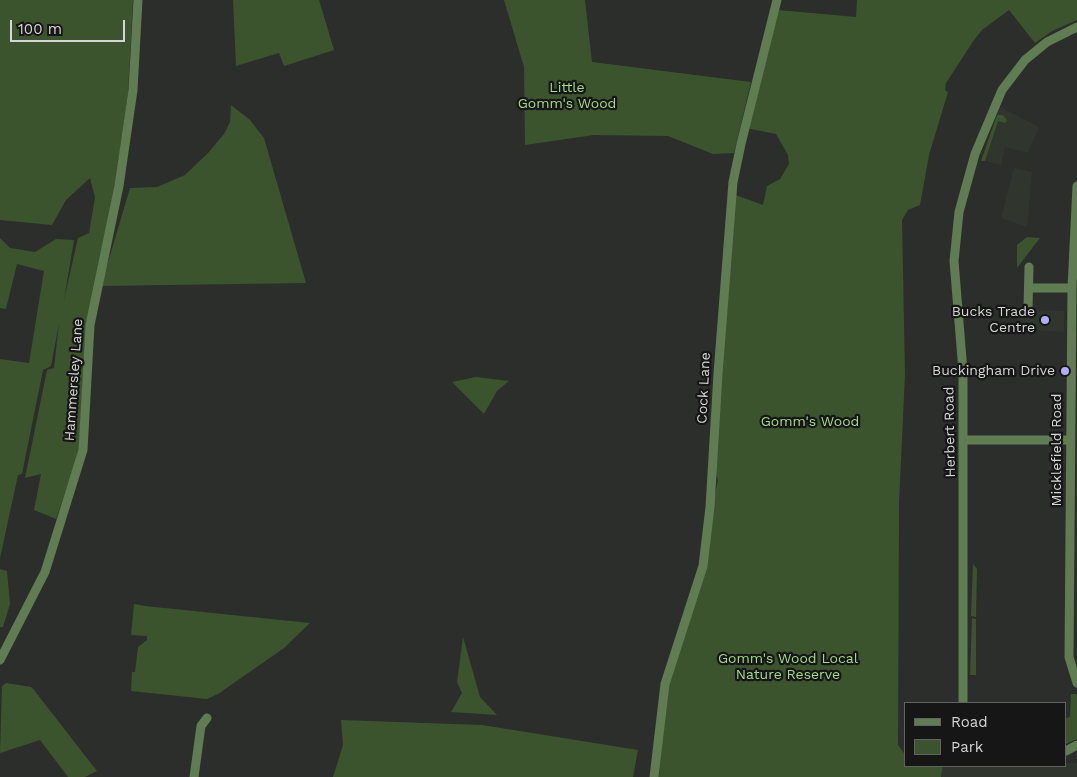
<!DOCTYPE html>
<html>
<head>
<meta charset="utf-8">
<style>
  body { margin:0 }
  #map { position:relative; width:1077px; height:777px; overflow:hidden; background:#2c2e2c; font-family:"Work Sans",sans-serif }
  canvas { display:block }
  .legend { position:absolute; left:904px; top:702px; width:162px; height:65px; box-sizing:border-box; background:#151615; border:1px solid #616261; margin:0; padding:6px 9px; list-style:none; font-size:15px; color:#d4d5d4 }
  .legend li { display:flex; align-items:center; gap:10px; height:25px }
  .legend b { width:25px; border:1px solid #616261 }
  .scale { position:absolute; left:10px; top:20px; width:115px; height:22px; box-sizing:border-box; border:2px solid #d4d5d4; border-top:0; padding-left:6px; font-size:15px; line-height:18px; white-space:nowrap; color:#d4d5d4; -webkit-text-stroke:4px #151615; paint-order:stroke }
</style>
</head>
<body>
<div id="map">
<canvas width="1077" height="777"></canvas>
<ul class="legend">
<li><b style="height:6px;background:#607c52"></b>Road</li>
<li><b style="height:14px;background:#3b542d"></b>Park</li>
</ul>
<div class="scale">100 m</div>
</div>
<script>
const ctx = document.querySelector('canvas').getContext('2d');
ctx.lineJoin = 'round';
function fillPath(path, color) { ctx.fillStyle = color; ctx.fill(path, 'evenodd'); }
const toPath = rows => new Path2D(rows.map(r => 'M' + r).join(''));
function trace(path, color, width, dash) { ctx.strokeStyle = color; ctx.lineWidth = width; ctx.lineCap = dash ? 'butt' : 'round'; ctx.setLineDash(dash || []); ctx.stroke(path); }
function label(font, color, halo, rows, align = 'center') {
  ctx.font = font + ' "Work Sans",sans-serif'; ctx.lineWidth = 4.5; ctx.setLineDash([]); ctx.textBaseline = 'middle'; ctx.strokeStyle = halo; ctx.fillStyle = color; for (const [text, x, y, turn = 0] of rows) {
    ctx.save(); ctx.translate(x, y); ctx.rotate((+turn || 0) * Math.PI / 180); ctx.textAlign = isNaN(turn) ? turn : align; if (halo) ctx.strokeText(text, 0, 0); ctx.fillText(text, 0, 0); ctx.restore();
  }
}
fillPath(toPath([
  [1002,105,1004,109,1039,127,1028,153,1005,147,1001,165,985,161,1000,115,997,115],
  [1014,168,1032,172,1027,227,1001,218],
  [1018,310,1064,311,1064,332,1018,329],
  [1066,763,1077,763,1077,777,941,777,943,766,1066,766]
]), '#30352d');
fillPath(toPath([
  [0,0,133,0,128,93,113,199,85,336,79,452,56,519,34,510,41,474,25,478,47,370,54,368,59,323,51,366,43,370,22,474,18,475,0,558,0,359,29,363,44,271,17,264,6,309,0,308,0,238,10,248,35,252,56,239,74,240,64,300,78,238,89,233,95,197,90,178,66,200,52,225,0,220],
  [233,0,319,0,334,50,284,66,279,53,236,66],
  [504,0,585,0,592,62,751,82,734,153,713,154,668,136,594,135,525,145,524,67],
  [857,0,1077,0,1077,20,1052,31,1035,43,1009,10,982,30,974,40,946,83,945,90,948,92,929,155,920,205,908,210,902,220,905,375,899,503,898,745,906,756,906,766,943,766,941,777,659,777,667,683,689,620,718,480,715,470,716,440,736,195,763,205,767,186,780,179,789,164,788,155,776,134,746,128,778,10,856,17],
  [231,105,250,120,264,138,306,283,101,286,130,188,157,187,185,175,208,153,224,134,230,122],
  [997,115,1003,115,1007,120,1005,123,998,121,985,161,981,161],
  [1027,237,1040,238,1017,268,1017,245],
  [476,377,509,381,497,391,484,414,452,382],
  [973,564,977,569,976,617,971,616],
  [0,569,7,571,10,604,3,627,0,627],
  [134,604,145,606,310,623,284,648,218,694,207,699,131,691,132,672,135,672,138,647,147,640,147,636,131,635],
  [972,618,976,619,976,675,970,675],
  [463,637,480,697,497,715,451,712,462,693,457,682],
  [6,683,31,687,34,690,97,771,85,777,68,777,40,740,0,753,2,686],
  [1071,694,1076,694,1077,696,1077,739,1066,744,1066,718,1070,717],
  [341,720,482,725,638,750,633,777,333,777,343,745]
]), '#3b542d');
trace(toPath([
  [1077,186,1072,288,1069,657,1077,683],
  [1029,288,1072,288],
  [1028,308,1029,267],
  [965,440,1070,440],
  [0,660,45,572,83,450,90,325,119,186,133,90,138,0],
  [963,703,963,371,954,261,959,212,975,154,1002,90,1025,60,1047,42,1077,27],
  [1066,751,1077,745],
  [194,777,201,726,207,718],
  [654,777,665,684,703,566,710,507,718,374,733,182,741,144,777,0]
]), '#607c52', 9);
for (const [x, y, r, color] of [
  [1045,320,5,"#b0aefa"],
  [1065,371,5,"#b0aefa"]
]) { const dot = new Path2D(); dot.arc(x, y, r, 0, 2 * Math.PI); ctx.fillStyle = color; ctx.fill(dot); trace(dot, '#151615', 2); }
label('14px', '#a4dc86', '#151615', [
  ["Little",567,88],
  ["Gomm's Wood",567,104],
  ["Gomm's Wood",810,422],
  ["Gomm's Wood Local",788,659],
  ["Nature Reserve",788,675]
]);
label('14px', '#d4d5d4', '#151615', [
  ["Bucks Trade",1035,312],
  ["Centre",1035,328],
  ["Buckingham Drive",1055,371]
], 'right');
label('14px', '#d4d5d4', '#151615', [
  ["Hammersley Lane",74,380,-86],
  ["Cock Lane",704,388,-87],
  ["Herbert Road",950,432,-91],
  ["Micklefield Road",1057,450,-90]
]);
</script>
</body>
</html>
